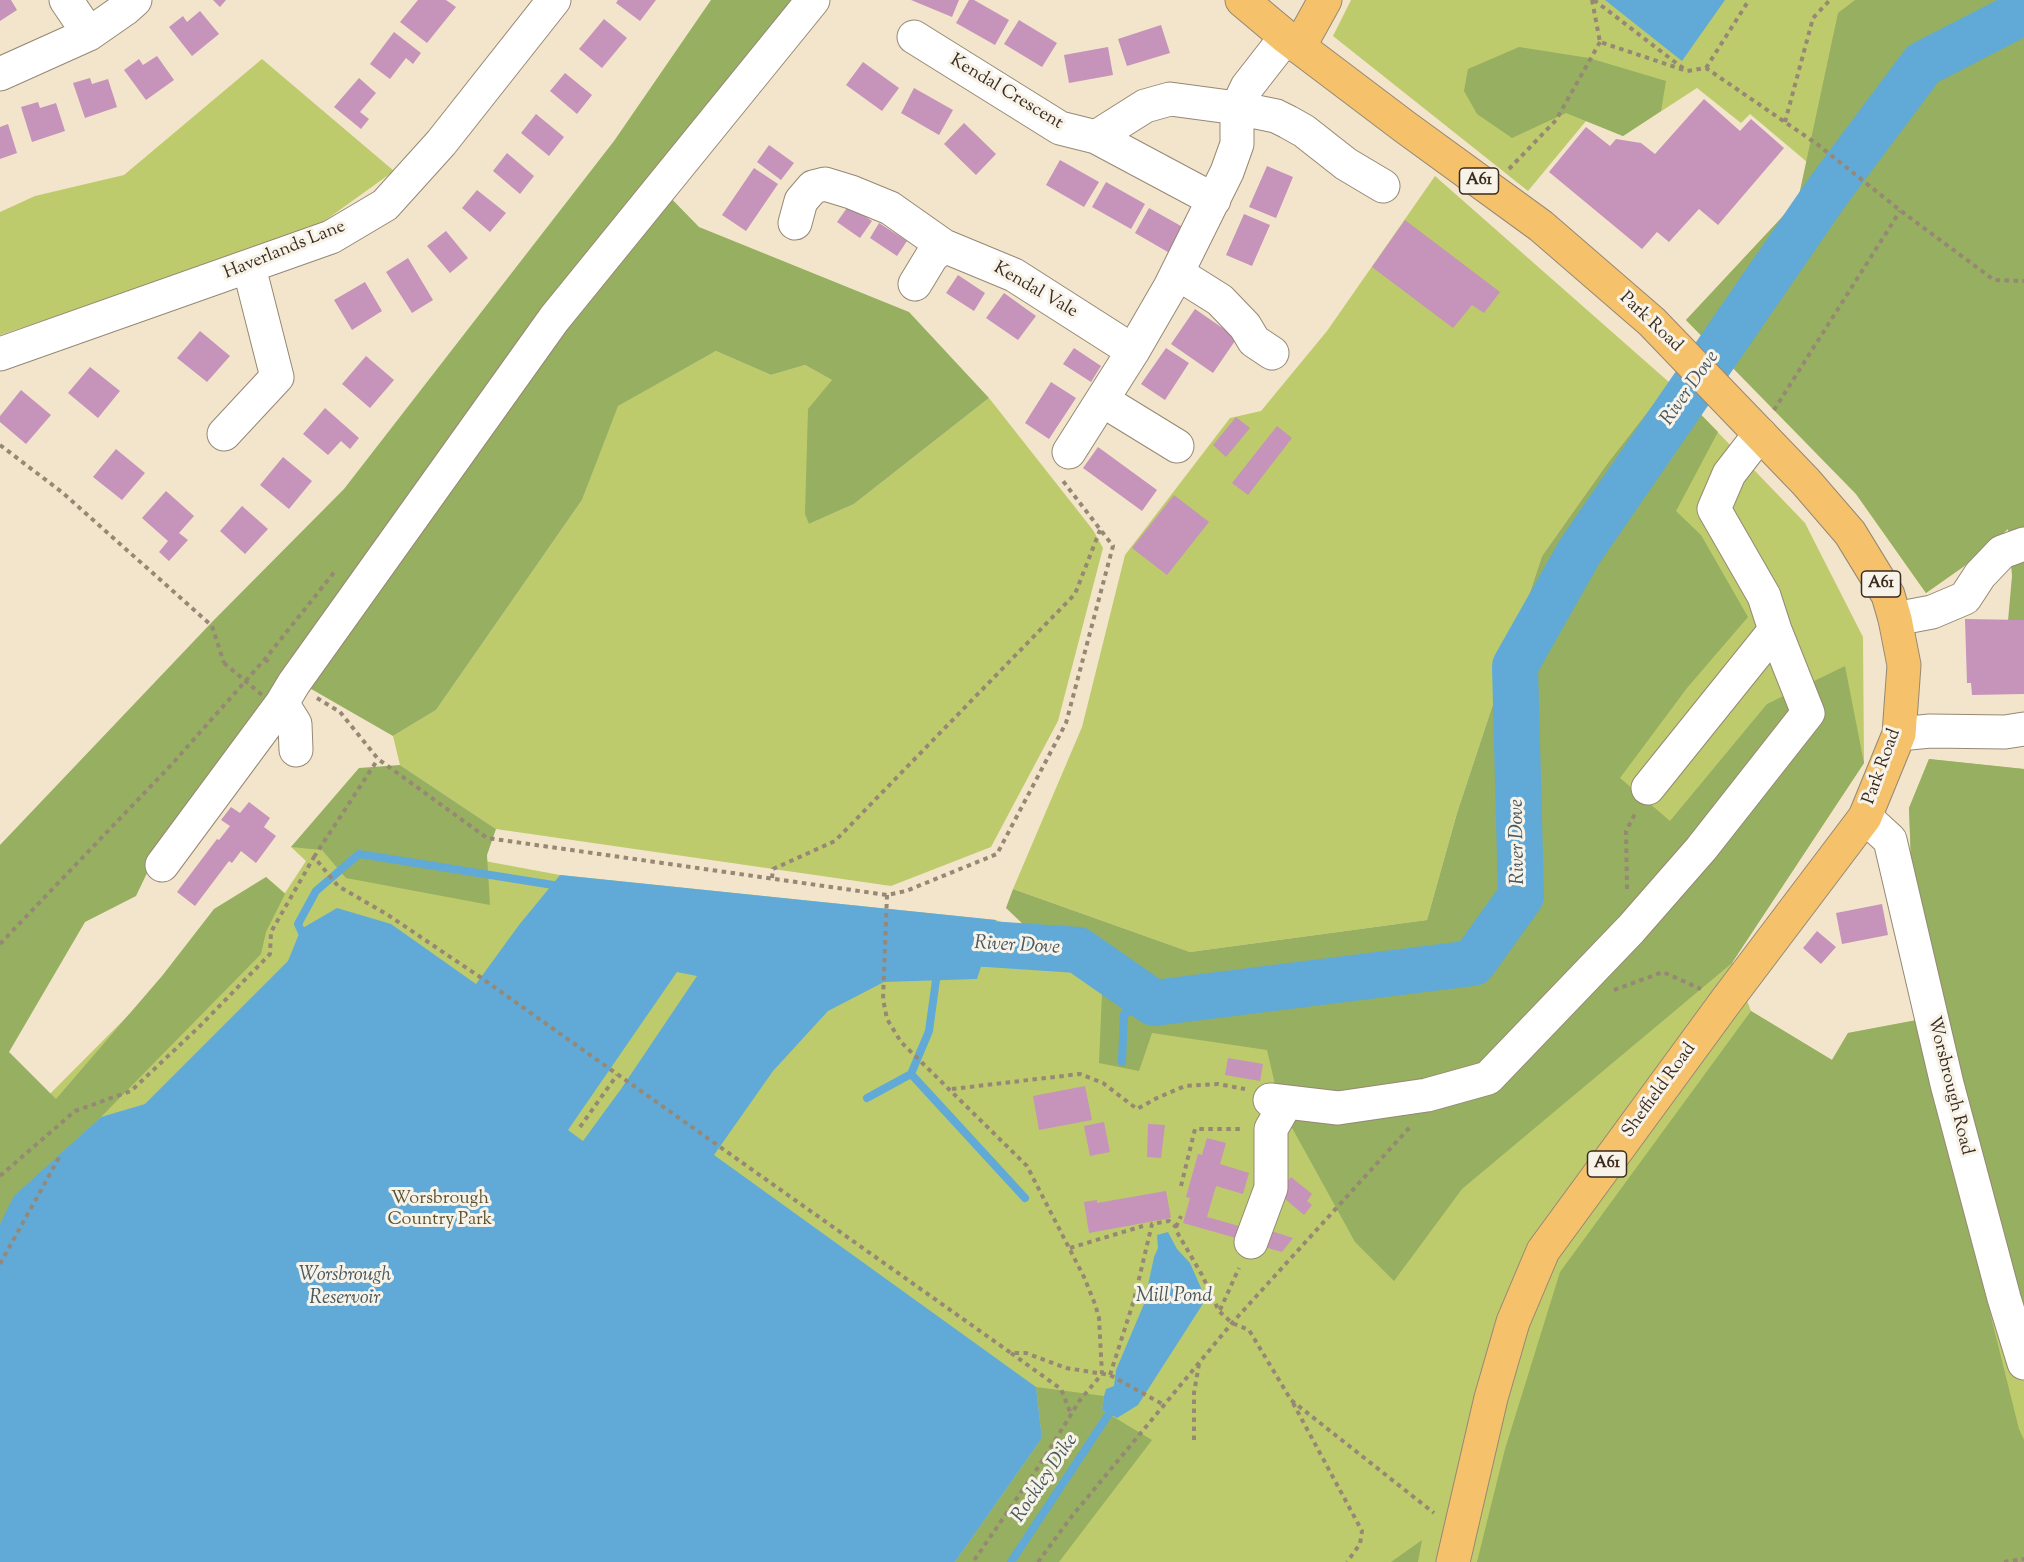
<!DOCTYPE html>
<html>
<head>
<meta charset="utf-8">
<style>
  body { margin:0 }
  canvas { display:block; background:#f2e5cb }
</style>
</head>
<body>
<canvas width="2024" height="1562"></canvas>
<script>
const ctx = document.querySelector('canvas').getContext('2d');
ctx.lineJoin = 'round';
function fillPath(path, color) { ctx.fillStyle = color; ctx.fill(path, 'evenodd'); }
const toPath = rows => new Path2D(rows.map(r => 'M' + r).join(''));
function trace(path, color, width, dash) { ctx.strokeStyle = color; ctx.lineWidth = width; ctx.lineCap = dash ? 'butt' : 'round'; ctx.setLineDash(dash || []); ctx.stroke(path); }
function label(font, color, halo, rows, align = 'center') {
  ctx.font = font + ' "Sorts Mill Goudy",serif'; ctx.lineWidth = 6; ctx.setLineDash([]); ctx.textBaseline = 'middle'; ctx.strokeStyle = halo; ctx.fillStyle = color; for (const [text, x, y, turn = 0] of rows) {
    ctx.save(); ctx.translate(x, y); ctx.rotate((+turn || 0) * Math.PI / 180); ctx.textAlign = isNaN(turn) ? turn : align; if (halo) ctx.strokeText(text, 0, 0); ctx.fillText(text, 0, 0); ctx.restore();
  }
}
fillPath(toPath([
  [1351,0,2024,0,2008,529,1963,567,1926,593,1856,494,1686,320,1798,200,1807,162,1750,114,1741,123,1697,88,1623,136,1586,121,1528,191,1333,36],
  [262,59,394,171,309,232,0,335,0,212,35,196,124,175],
  [1435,176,1670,383,1607,464,1542,556,1457,813,1427,920,1190,952,1013,889,1082,727,1125,555,1230,418,1261,411,1327,331],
  [716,351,771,375,805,365,832,380,809,524,854,504,989,398,1093,530,1103,548,1058,721,991,847,891,886,496,829,400,765,393,736,436,710,582,500,617,406],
  [1685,398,1805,523,1863,637,1864,763,1732,962,1751,1011,1832,1060,1848,1033,1917,1020,1909,808,1929,759,2024,769,2024,1534,1993,1562,0,1562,0,1144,266,877,285,893,306,861,291,847,311,825,345,835,560,875,996,920,1078,950,1473,963,1580,551]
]), '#becb6d');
fillPath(toPath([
  [711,0,811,0,660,187,699,227,909,312,989,398,854,504,809,524,805,514,808,409,832,380,805,365,771,375,716,351,618,406,582,500,436,710,393,736,306,686,159,848,136,896,85,922,9,1052,56,1099,162,976,214,909,266,877,285,894,266,932,261,954,101,1117,61,1154,0,1224,0,845,213,621,344,489,614,141],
  [1855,0,2024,0,2024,620,2008,621,2012,576,2008,529,1963,567,1926,593,1856,494,1686,320,1798,200,1838,13],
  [1519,47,1589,58,1666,81,1661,111,1623,136,1566,113,1512,138,1477,114,1464,91,1468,69],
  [1670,383,1718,432,1676,511,1701,535,1748,617,1687,688,1620,778,1670,821,1767,704,1845,666,1864,763,1732,963,1462,1189,1394,1281,1355,1242,1280,1106,1267,1050,1152,1033,1139,1071,1099,1063,1102,993,1049,949,1006,908,1013,889,1190,952,1427,920,1457,813,1542,556,1607,464],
  [1929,759,2024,769,2024,1305,2003,1247,1911,863,1909,808],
  [400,765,496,829,487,855,490,905,346,878,322,850,291,847,359,768],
  [1751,1011,1832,1060,1848,1033,1917,1020,2019,1429,2024,1440,2024,1562,1477,1562,1505,1449,1560,1272],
  [1036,1387,1104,1396,1102,1410,1152,1440,1059,1562,955,1562,1042,1438],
  [1422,1540,1418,1562,1391,1562]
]), '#96af60');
fillPath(toPath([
  [1605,0,1725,0,1682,61],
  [560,875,996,920,977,979,884,982,828,1011,773,1071,714,1155,1036,1387,1042,1438,955,1562,0,1562,0,1224,14,1196,101,1117,145,1104,288,961,301,929,337,908,391,924,476,984,519,925],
  [677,972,697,976,621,1089,583,1141,568,1130],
  [1168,1232,1177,1249,1190,1263,1206,1299,1138,1405,1117,1418,1102,1410,1104,1396,1106,1389,1114,1386,1116,1370,1144,1304,1154,1257,1158,1248,1157,1235]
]), '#61aad8');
trace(toPath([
  [305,939,298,924,316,891,359,854,553,885,560,888],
  [940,972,936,980,929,1031,911,1074,1025,1198],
  [1122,1062,1124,1014,1154,1003],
  [867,1098,911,1074],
  [1011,1562,1114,1406]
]), '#61aad8', 8);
trace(toPath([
  [925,943,988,944,1078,950,1154,1003,1473,963,1521,896,1515,666,1580,551,1828,191,1923,64,2024,12]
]), '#61aad8', 46);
fillPath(toPath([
  [0,0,11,0,17,10,0,21],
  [213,0,226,0,220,7],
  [418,0,446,0,456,7,427,43,400,22],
  [618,0,656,0,640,21,616,3],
  [911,0,959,0,952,17],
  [969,0,974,0,1009,20,995,45,956,23],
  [200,11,219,34,192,56,169,27,183,16,187,22],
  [604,19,627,38,602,68,579,49],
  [1019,20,1057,43,1042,67,1004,44],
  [1161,25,1170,53,1127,66,1118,39],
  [394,32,421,53,413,64,406,58,390,79,370,64],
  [1108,47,1113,75,1069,83,1064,55],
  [157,56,174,80,146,100,124,70,139,59,143,65],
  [863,62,899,88,882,111,846,85],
  [565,73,592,95,577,114,550,91],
  [90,78,92,84,108,79,117,107,85,118,73,83],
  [359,78,376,93,360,112,369,119,361,129,334,107],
  [914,88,953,110,939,135,901,113],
  [1704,99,1740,131,1751,119,1784,148,1718,225,1699,209,1669,242,1657,232,1642,249,1549,172,1586,127,1610,146,1616,139,1641,143,1655,154],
  [38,102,40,108,56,103,65,131,32,142,21,107],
  [536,114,564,137,549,156,521,133],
  [964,123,996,154,976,175,944,144],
  [8,124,17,153,0,159,0,127],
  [769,145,794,163,781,180,757,162],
  [507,153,534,176,520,194,493,171],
  [1060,160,1099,182,1084,207,1046,185],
  [1267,166,1293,177,1276,218,1249,207],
  [754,168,778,184,746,231,722,215],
  [1106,182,1145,204,1131,229,1092,207],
  [477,190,506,213,490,232,462,208],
  [849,205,872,221,860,238,837,222],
  [1149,208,1188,230,1173,255,1135,233],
  [1244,214,1270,225,1252,266,1226,255],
  [1405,220,1500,292,1484,313,1472,305,1453,328,1372,267],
  [879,223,907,241,897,256,870,238],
  [446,231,468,258,450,273,427,246],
  [408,258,433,300,412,313,386,272],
  [958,275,985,293,974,311,946,293],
  [365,282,382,311,352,330,334,300],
  [1004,293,1036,316,1018,340,986,318],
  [1195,309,1237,338,1213,373,1171,344],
  [200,331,230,356,207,382,177,358],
  [1074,348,1101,366,1091,382,1063,364],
  [1166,348,1189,363,1165,400,1141,384],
  [366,356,394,380,370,408,342,384],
  [90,367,120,391,98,418,68,393],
  [1051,382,1076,398,1049,439,1025,423],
  [21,390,51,415,26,444,0,422,0,416],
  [325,408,359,438,350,449,341,441,328,455,303,434],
  [1236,417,1250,428,1226,457,1213,445],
  [1277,426,1292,438,1248,495,1232,483],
  [1098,447,1157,490,1142,511,1083,468],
  [116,449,145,473,122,500,93,477],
  [283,457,312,481,289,509,260,485],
  [166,491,194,516,179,533,188,540,169,561,159,552,168,541,142,518],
  [1174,495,1209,522,1167,575,1132,548],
  [242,506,268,529,245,554,220,531],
  [1965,619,2024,620,2024,694,1972,695,1971,683,1967,683],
  [249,802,270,818,264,827,276,836,256,863,241,851,232,863,229,861,195,906,177,892,217,839,219,840,230,826,221,820,231,807,240,813],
  [1882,904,1888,935,1842,944,1836,913],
  [1817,931,1836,947,1821,964,1803,948],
  [1228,1058,1263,1064,1260,1081,1225,1075],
  [1085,1086,1092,1120,1039,1130,1033,1096],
  [1104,1122,1110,1152,1090,1156,1084,1126],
  [1148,1124,1165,1125,1161,1158,1147,1157],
  [1207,1138,1226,1143,1220,1164,1249,1173,1243,1194,1216,1186,1207,1217,1246,1228,1243,1240,1183,1223,1190,1198,1186,1197,1198,1154,1202,1155],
  [1291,1177,1312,1194,1307,1201,1312,1205,1304,1215,1278,1193],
  [1166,1191,1171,1218,1089,1233,1084,1202,1097,1200,1097,1203],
  [1265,1229,1293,1238,1282,1252,1261,1246]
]), '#c693ba');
const minor = toPath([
  [66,0,89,34],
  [914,37,1060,128,1096,137,1145,106,1170,99,1237,108,1276,116,1288,122,1304,131,1346,164,1383,186],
  [0,74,89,34,125,9,135,0],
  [1096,137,1214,200],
  [795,223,801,201,813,187,825,184,851,192,890,208,944,246],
  [1177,273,1220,300,1245,326,1254,341,1272,353],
  [915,284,932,256,944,246,1014,275,1133,351],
  [0,354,331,237,385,205,441,143,554,0],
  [1102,400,1177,446],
  [224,434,277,377,249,267],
  [1069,452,1133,351,1170,287,1227,172,1237,144,1237,108,1247,87,1286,37],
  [1895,619,1932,612,1965,598,1980,575,2002,552,2024,544],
  [282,703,295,724,296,750],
  [1899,734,1930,731,2005,732,2024,729],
  [1648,788,1775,630,1764,596,1714,509,1729,474,1760,434],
  [1865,817,1890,840,1947,1084,2004,1298,2024,1363],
  [162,865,282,703,294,683,554,319,813,0],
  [1270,1100,1338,1108,1427,1095,1488,1078,1631,929,1701,849,1808,713,1775,630],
  [1251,1242,1271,1188,1271,1129,1286,1103]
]);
const major = toPath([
  [1299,47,1325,0]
]);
const highway = toPath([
  [1242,0,1286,37,1405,127,1541,226,1652,322,1806,482,1850,533,1888,595,1895,619,1904,665,1899,734,1865,817,1726,1001,1543,1251,1513,1322,1491,1398,1453,1562]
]);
trace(minor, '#968874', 35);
trace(major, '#968874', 35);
trace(highway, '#968874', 35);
trace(toPath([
  [1592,0,1600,42,1687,71,1706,68,1817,144,1901,211,1994,280,2024,281],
  [1594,0,1684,69],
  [1706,68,1749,0],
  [1785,122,1813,18,1830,0],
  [1509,169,1556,120,1600,42],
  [1774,410,1900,211],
  [0,445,63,493,212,626,224,663],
  [265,659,272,665],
  [317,698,340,712,378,759,487,838,887,895,906,891,997,854,1066,723,1113,546,1063,481],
  [314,857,378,759],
  [772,878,773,869,835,841,1075,594,1100,530],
  [1627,889,1626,831,1636,812],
  [887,895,883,999,887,1019,901,1042,1027,1166,1084,1277,1095,1304,1099,1318,1102,1374,1080,1400,1039,1466,973,1562],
  [0,944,172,764,265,659,336,570],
  [1614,990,1663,972,1701,989],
  [952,1089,1080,1074,1103,1083,1137,1109,1157,1098,1185,1086,1218,1084,1245,1089],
  [580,1127,617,1075],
  [0,1176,75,1111,131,1091,201,1025,270,954,271,932,314,857,338,886,388,915,480,977,1011,1353,1026,1353,1066,1368,1110,1375,1164,1405],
  [1181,1186,1195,1129,1243,1129],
  [1176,1227,1181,1216],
  [1070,1248,1143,1226],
  [0,1264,61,1154],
  [1220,1310,1239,1268],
  [1011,1353,1061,1389,1071,1414],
  [1110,1375,1134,1300,1152,1224,1169,1221,1176,1227,1177,1232,1202,1275,1219,1311,1232,1323,1249,1330,1291,1400,1434,1513],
  [1293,1403,1362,1531,1360,1544,1347,1562],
  [1194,1440,1194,1393,1199,1364],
  [1038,1562,1072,1516,1232,1323,1410,1127],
  [2004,1562,2024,1559]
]), '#968874', 4, [4.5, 4.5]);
trace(minor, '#fff', 33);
trace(major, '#f5c16b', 33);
trace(highway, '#f5c16b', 33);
trace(toPath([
  [224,663,262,695]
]), '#968874', 4, [4.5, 4.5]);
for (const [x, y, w] of [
  [1479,181,39],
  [1881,584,39],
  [1607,1164,39]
]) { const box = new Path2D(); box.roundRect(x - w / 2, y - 13, w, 26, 4.5); ctx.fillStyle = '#f7f3e8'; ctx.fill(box); trace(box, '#3b2a1e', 1.5); }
label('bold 16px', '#3b2a1e', null, [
  ["A61",1479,181],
  ["A61",1881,584],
  ["A61",1607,1164]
]);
label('18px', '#3b2a1e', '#f7f3e8', [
  ["Kendal Crescent",1006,93,31],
  ["Haverlands Lane",285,251,-22],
  ["Kendal Vale",1035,291,30],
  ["Park Road",1650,323,43],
  ["Park Road",1883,767,-70],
  ["Worsbrough Road",1949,1086,76],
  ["Sheffield Road",1660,1091,-54]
]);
label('18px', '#5c5232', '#f7f3e8', [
  ["Worsbrough",440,1200],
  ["Country Park",440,1221]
]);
label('italic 20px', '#48575f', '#f7f3e8', [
  ["River Dove",1691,389,-55],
  ["River Dove",1519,842,-91],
  ["River Dove",1017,947,3],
  ["Worsbrough",345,1277],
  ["Reservoir",345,1300],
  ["Mill Pond",1174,1298],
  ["Rockley Dike",1046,1479,-56]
]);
</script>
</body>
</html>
